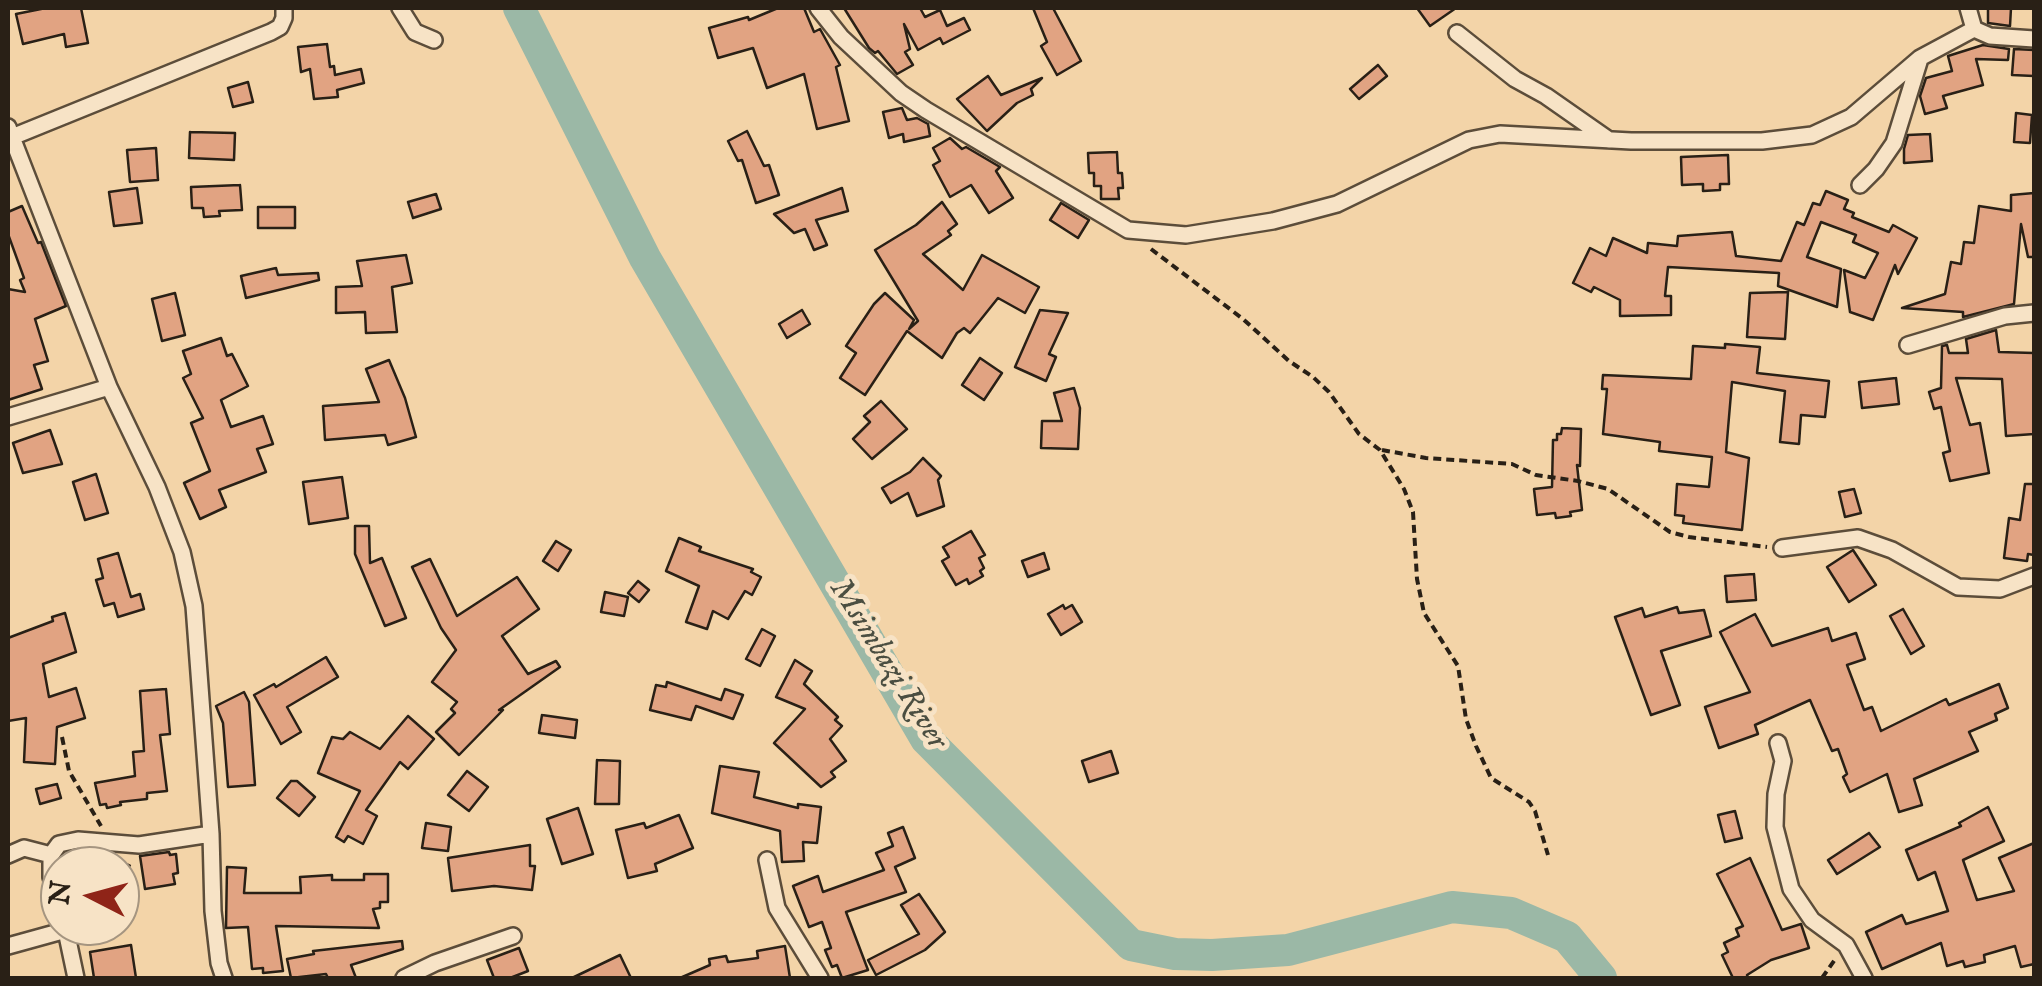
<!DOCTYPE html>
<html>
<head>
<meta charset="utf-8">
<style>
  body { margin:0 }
  #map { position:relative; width:2042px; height:986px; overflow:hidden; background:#f3d4a8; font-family:"IM FELL English",serif }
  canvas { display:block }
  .frame { position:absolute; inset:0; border:10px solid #292016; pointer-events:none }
  .north { position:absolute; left:40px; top:846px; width:100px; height:100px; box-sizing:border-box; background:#f7e3c6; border:2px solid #a59580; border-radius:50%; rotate:276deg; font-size:28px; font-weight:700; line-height:40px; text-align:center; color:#292016 }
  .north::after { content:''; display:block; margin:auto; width:35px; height:45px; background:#8f2418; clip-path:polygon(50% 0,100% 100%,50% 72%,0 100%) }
</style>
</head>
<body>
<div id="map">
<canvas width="2042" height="986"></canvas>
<div class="frame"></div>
<div class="north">N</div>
</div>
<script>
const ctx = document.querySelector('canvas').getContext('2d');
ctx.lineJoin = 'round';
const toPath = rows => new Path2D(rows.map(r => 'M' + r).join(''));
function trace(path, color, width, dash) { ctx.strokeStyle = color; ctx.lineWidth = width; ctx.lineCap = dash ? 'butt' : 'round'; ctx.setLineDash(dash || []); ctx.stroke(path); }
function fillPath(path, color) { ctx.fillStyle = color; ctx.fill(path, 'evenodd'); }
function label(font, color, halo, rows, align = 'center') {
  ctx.font = font + ' "IM FELL English",serif'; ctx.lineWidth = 10; ctx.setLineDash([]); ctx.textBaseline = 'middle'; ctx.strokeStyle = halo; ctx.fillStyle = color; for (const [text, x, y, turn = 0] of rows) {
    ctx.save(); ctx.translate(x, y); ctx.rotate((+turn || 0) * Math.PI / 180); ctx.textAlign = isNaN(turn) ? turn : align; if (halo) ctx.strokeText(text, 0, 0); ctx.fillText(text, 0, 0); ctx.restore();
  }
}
trace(toPath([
  [519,8,645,258,926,739,1131,945,1175,954,1212,955,1288,950,1452,907,1511,913,1567,937,1601,978]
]), '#9bb8a6', 32);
const building = toPath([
  [46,8,81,8,88,43,66,47,64,34,23,44,16,14,46,8],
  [778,8,804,8,814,32,820,29,840,65,836,67,849,121,817,129,804,74,767,88,753,48,718,58,709,28,748,17,749,20,778,8],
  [844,8,920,8,925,17,940,10,947,26,964,18,970,30,943,44,940,38,918,50,904,24,910,49,905,52,913,65,897,74,878,51,875,53,869,48,844,8],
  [1033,8,1053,8,1081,61,1057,75,1041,46,1047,42,1033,8],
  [1417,8,1456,8,1430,26,1417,8],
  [1988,8,2011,8,2010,26,1988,23,1988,8],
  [327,44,330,67,334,66,335,75,361,69,364,83,337,90,338,97,314,99,310,69,301,72,298,47,327,44],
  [1983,45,2009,49,2008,60,1976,59,1983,85,1943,96,1947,108,1925,114,1920,96,1926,78,1952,71,1948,56,1983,45],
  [2014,49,2034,50,2034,76,2012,75,2014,49],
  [1378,65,1387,76,1359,99,1350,89,1378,65],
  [988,76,1001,95,1042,78,1031,89,1033,95,1017,103,987,131,957,99,988,76],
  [248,82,253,102,233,107,228,88,248,82],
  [902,108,907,120,917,118,928,124,930,136,904,142,903,134,889,138,883,112,902,108],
  [2016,113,2032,115,2030,143,2014,142,2016,113],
  [747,131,764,166,769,165,779,195,756,203,742,160,738,161,728,141,747,131],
  [190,132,235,133,234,160,189,158,190,132],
  [1930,134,1932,161,1904,163,1904,149,1908,135,1930,134],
  [950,138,962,149,966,147,1000,167,996,171,1013,198,989,213,971,185,950,197,933,165,940,161,933,148,950,138],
  [156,148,158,180,130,182,127,150,156,148],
  [1117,152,1118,173,1122,173,1123,188,1118,188,1119,199,1101,199,1101,186,1094,186,1094,173,1089,173,1088,153,1117,152],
  [1728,155,1729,184,1720,184,1720,190,1703,191,1703,184,1682,185,1681,157,1728,155],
  [240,185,242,210,219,211,220,216,204,217,203,208,192,208,191,187,240,185],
  [137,188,142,223,114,226,109,192,137,188],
  [842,188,848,211,816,220,827,245,814,250,805,229,794,233,774,214,842,188],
  [1826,191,1848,200,1844,209,1854,213,1852,217,1889,232,1893,225,1917,238,1898,274,1895,265,1873,320,1850,312,1844,270,1865,278,1878,253,1853,242,1856,235,1821,222,1807,257,1841,269,1837,307,1778,286,1779,273,1668,267,1665,296,1671,296,1671,315,1620,316,1620,300,1594,287,1591,292,1573,283,1590,248,1606,256,1613,238,1647,253,1648,243,1677,246,1678,236,1732,232,1736,256,1781,261,1797,222,1804,225,1813,203,1820,205,1826,191],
  [2034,193,2034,257,2028,257,2021,224,2014,304,1963,317,1963,312,1902,308,1945,294,1951,262,1961,264,1964,242,1974,243,1979,206,2011,211,2011,195,2034,193],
  [436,194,441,209,413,218,408,202,436,194],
  [942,202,957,224,948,231,951,235,923,254,963,290,982,255,1039,287,1025,313,998,298,970,333,964,328,957,333,942,358,907,331,865,395,840,378,856,353,846,346,874,304,885,293,914,320,909,329,918,321,875,250,916,225,942,202],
  [1061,203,1089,220,1078,238,1050,220,1061,203],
  [22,206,38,243,41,242,66,306,35,319,48,361,34,365,42,389,8,400,8,289,25,292,20,280,24,278,8,234,8,212,22,206],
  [258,207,295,207,295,228,258,228,258,207],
  [406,255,412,283,392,287,397,332,366,333,365,312,336,313,336,287,362,286,357,261,406,255],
  [276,268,278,275,318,273,319,280,246,298,241,276,276,268],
  [1788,292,1785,339,1747,337,1750,293,1788,292],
  [175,293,185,335,162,341,152,299,175,293],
  [802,310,810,324,787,338,779,324,802,310],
  [1040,310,1068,313,1049,354,1056,357,1046,381,1015,367,1040,310],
  [1996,330,1999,352,2034,353,2034,434,2006,436,2002,379,1956,378,1970,425,1980,423,1989,473,1950,481,1943,453,1950,451,1941,407,1934,409,1929,392,1941,388,1942,346,1947,345,1949,353,1968,353,1966,339,1996,330],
  [221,338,227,356,232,354,248,386,221,400,231,427,263,416,273,444,257,449,266,472,219,490,226,507,200,519,184,483,210,471,191,423,203,418,183,378,191,374,183,351,221,338],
  [1725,344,1760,347,1757,373,1829,381,1825,417,1801,415,1799,444,1780,442,1785,391,1732,382,1726,452,1749,458,1742,530,1683,523,1684,516,1675,515,1677,484,1709,487,1712,457,1659,451,1660,442,1603,434,1607,389,1602,389,1603,375,1691,379,1693,346,1725,348,1725,344],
  [980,358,1002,373,984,400,962,385,980,358],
  [389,360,405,398,416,437,388,445,385,435,325,440,323,406,379,402,366,369,389,360],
  [1896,378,1899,404,1862,408,1859,382,1896,378],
  [1074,388,1080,408,1078,449,1041,448,1042,421,1062,421,1054,393,1074,388],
  [881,401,907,429,872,459,853,439,870,422,864,416,881,401],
  [1562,428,1581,429,1580,466,1577,465,1582,510,1570,512,1571,516,1556,518,1555,513,1537,515,1534,489,1552,487,1553,440,1557,440,1557,434,1561,434,1562,428],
  [50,430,62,464,23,473,13,443,50,430],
  [923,458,941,476,938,480,944,506,917,516,908,493,891,503,882,488,910,472,923,458],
  [96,474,108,513,85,520,73,482,96,474],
  [342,477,348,518,309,524,303,482,342,477],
  [2025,484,2034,484,2034,555,2028,554,2027,561,2004,558,2009,518,2020,520,2025,484],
  [1854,489,1861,513,1845,517,1839,492,1854,489],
  [355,526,369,526,370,563,382,558,406,618,385,626,355,554,355,526],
  [971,531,985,555,979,558,984,568,980,571,983,576,969,584,967,579,956,585,942,561,949,557,943,547,971,531],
  [679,538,701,547,699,551,753,569,751,572,761,577,752,595,745,591,728,619,713,611,707,629,686,622,699,586,666,571,679,538],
  [556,541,571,550,558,571,543,561,556,541],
  [1853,550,1876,585,1849,602,1827,567,1853,550],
  [118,553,131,597,140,594,144,609,118,617,114,603,104,606,96,580,103,578,98,559,118,553],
  [1044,553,1049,569,1028,577,1022,561,1044,553],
  [430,559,457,616,517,577,539,609,502,636,528,674,556,661,560,667,499,710,503,710,459,755,436,732,455,713,451,709,457,702,432,682,456,650,441,628,412,567,430,559],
  [1754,574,1756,600,1727,602,1725,576,1754,574],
  [638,581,649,590,639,602,628,593,638,581],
  [605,592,628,597,624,616,601,612,605,592],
  [1063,605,1065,609,1072,605,1082,622,1061,635,1048,614,1063,605],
  [1677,607,1679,613,1704,610,1711,636,1661,651,1680,705,1651,715,1615,617,1642,608,1645,617,1677,607],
  [1903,609,1924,646,1911,654,1890,616,1903,609],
  [65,613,76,652,43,664,49,697,76,688,85,718,57,727,55,764,24,762,26,718,8,721,8,638,53,621,52,617,65,613],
  [1755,614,1772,646,1828,628,1832,641,1856,633,1865,659,1847,665,1864,710,1872,707,1881,731,1946,699,1949,705,1999,684,2008,708,1995,714,1997,720,1969,732,1978,751,1914,779,1922,805,1899,812,1887,774,1850,792,1843,777,1847,774,1838,749,1832,751,1810,700,1755,725,1758,734,1719,748,1705,707,1750,692,1720,632,1755,614],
  [762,629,775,636,760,666,746,659,762,629],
  [326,657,338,677,287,707,301,732,281,744,254,695,274,684,276,687,326,657],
  [795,660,812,671,804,684,838,717,835,720,842,726,830,739,846,761,831,772,835,777,821,787,774,743,805,709,776,697,795,660],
  [667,682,721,700,725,689,743,695,733,719,696,706,691,720,650,710,656,685,666,687,667,682],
  [166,689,170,734,160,735,167,791,147,793,147,799,120,802,121,805,107,808,106,804,100,805,95,783,135,776,133,752,144,751,140,691,166,689],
  [244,692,249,702,255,785,228,787,223,723,216,706,244,692],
  [542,715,577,720,575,738,539,733,542,715],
  [408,716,434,739,408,769,400,762,366,810,377,816,363,844,348,836,344,842,336,837,360,791,318,773,332,737,343,739,350,732,380,749,408,716],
  [1111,751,1118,773,1089,782,1082,761,1111,751],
  [597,760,620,761,619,804,595,804,597,760],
  [720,766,759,772,754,797,798,808,798,804,821,807,817,843,803,842,804,861,782,862,780,831,712,813,720,766],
  [467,771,488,787,469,811,448,795,467,771],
  [291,781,297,781,315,797,299,816,277,798,291,781],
  [57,784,61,798,40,804,36,789,57,784],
  [1988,807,2004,841,1963,860,1977,900,2014,891,1999,858,2034,843,2034,964,2021,967,2015,946,1984,955,1985,962,1965,967,1963,961,1947,966,1941,943,1882,969,1866,932,1902,915,1906,924,1948,911,1935,872,1918,880,1906,850,1961,826,1959,823,1988,807],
  [578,808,593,854,562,864,547,819,578,808],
  [1735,811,1742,838,1725,842,1718,815,1735,811],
  [679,815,693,848,655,864,657,871,628,878,616,830,644,823,646,828,679,815],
  [426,823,451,827,448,851,422,848,426,823],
  [903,827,915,858,895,867,906,892,846,912,868,970,842,978,837,965,832,967,825,950,831,948,822,922,809,927,793,886,818,876,823,892,884,870,876,853,893,846,888,833,903,827],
  [1869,833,1880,847,1837,874,1828,860,1869,833],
  [530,845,530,866,535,866,532,890,494,886,452,891,448,858,530,845],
  [169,852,170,855,176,854,178,873,173,874,175,884,145,889,140,856,169,852],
  [1750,858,1782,930,1801,924,1809,948,1771,960,1747,975,1748,978,1733,978,1722,955,1728,952,1724,943,1739,936,1736,929,1743,926,1717,874,1750,858],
  [227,867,246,868,244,893,301,893,300,877,332,875,332,880,364,880,364,874,388,874,388,902,380,902,380,908,373,909,379,928,276,926,283,971,263,973,263,968,252,969,248,927,226,928,227,867],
  [919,894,945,932,925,950,876,975,868,960,919,934,901,905,919,894],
  [402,941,403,949,351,965,356,978,328,978,326,974,291,978,287,959,314,954,313,951,402,941],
  [131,945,136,978,94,978,90,952,131,945],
  [785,946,790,978,680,978,710,965,709,959,726,956,728,962,758,958,757,951,785,946],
  [519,948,528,971,510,978,494,978,487,960,519,948],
  [620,955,631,978,572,978,620,955]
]);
fillPath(building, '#e1a382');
trace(building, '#292016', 2.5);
const minor = toPath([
  [400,8,415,32,434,40],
  [818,8,841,37,901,93,926,110,1128,230,1186,235,1273,221,1337,204,1469,140,1500,134,1631,141,1762,141,1812,135,1851,117,1920,58,1974,29],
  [1968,8,1974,29,1990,36,2034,39],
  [1457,33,1515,79,1546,96,1609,140],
  [8,127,109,387,157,487,182,552,194,606,211,834,213,911,219,963,224,978],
  [12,137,271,32,280,27,284,18,284,8],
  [1860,185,1876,169,1894,143,1919,62],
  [1908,345,2005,316,2034,313],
  [8,417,109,387],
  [1782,548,1858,538,1892,550,1958,587,2000,589,2034,576],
  [1778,743,1783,761,1776,794,1775,827,1791,889,1812,920,1846,945,1864,978],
  [8,855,24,848,51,855],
  [767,860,777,908,820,978],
  [60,908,51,877,51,855,59,844,78,840,139,845,211,834],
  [65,926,76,978],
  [8,946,66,930],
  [404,978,435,963,513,936]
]);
trace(minor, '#5c4d3a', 20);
trace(toPath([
  [1151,249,1243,319,1289,361,1313,377,1329,392,1359,434,1380,450,1404,489,1413,512,1417,579,1424,613,1458,666,1466,719,1476,746,1491,778,1529,802,1535,811,1548,855],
  [1382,450,1426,458,1512,464,1536,475,1578,481,1608,489,1670,532,1689,537,1767,547],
  [62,737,69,771,101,826],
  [120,883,130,863],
  [1822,978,1836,958]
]), '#292016', 4, [8, 5]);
trace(minor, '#f7e3c6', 15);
label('italic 32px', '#4b4e41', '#f7e3c6', [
  ["Msimbazi River",887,665,58]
]);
</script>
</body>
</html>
